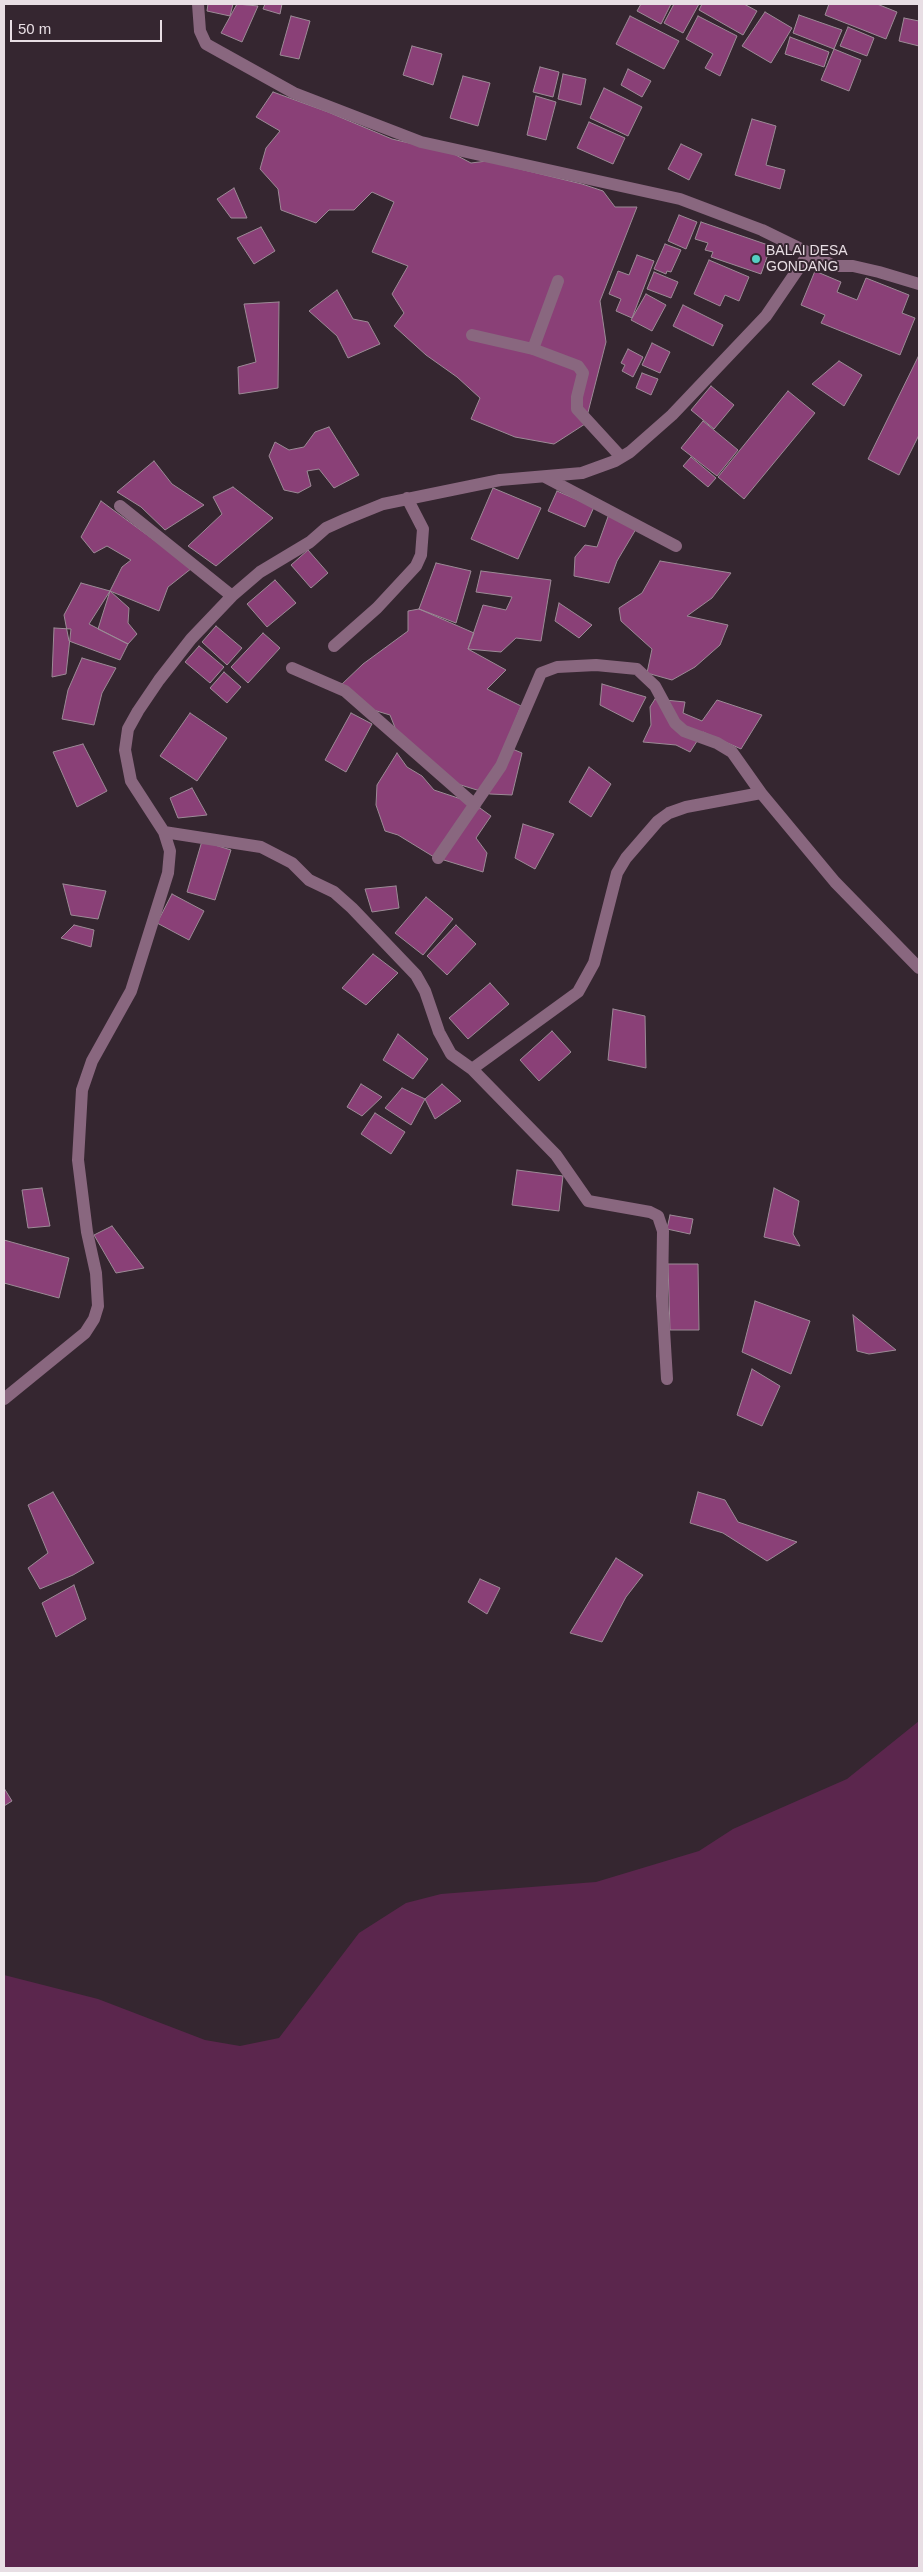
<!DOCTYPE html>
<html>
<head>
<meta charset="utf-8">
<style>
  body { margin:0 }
  #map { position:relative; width:923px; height:2572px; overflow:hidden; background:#352630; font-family:Arial,sans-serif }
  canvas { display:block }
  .frame { position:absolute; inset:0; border:5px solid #e8dee4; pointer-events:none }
  .scale { position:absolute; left:10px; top:20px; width:152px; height:22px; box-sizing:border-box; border:2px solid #e8dee4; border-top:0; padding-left:6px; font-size:15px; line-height:18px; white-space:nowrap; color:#e8dee4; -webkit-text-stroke:4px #352630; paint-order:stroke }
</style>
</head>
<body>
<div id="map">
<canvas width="923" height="2572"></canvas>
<div class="frame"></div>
<div class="scale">50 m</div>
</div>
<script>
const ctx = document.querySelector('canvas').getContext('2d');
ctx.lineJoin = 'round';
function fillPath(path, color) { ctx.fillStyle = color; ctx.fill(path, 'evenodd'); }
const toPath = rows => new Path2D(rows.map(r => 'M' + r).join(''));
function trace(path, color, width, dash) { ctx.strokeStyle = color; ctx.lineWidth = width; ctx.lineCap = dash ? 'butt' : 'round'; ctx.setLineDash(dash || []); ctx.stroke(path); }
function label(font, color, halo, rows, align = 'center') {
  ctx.font = font + ' Arial,sans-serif'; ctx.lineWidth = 4; ctx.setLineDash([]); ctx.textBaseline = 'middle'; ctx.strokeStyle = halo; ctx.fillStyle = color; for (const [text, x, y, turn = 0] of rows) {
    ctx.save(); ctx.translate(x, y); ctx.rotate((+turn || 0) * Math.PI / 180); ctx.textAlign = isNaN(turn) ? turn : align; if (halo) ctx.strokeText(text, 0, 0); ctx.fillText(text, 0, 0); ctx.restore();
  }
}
fillPath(toPath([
  [919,1721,919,2568,4,2568,4,1975,98,1999,205,2040,240,2046,279,2038,359,1933,406,1903,441,1894,596,1882,699,1851,733,1829,847,1779]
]), '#5b264d');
const building = toPath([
  [208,4,233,4,230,16,207,11,208,4],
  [237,4,258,6,242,42,221,33,237,4],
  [265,4,282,4,280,14,263,9,265,4],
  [641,4,671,4,661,24,637,11,641,4],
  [674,4,699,4,683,33,664,23,674,4],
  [702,4,744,4,757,11,743,35,699,10,702,4],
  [829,4,877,4,897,12,886,39,825,15,829,4],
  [765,12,792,28,771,63,742,46,765,12],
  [799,15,842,30,834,49,793,33,799,15],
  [291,16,310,21,299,59,280,55,291,16],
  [630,16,679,41,664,69,616,44,630,16],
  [698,16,737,36,720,76,705,68,713,54,686,39,698,16],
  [904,18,919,21,919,46,899,41,904,18],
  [848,27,874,38,867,56,840,46,848,27],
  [790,37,829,52,824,67,785,54,790,37],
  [412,46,442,54,433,85,403,75,412,46],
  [834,49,861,60,849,91,821,80,834,49],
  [540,67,559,72,553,97,533,92,540,67],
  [628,69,651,81,642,97,621,85,628,69],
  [563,74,586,79,581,105,558,99,563,74],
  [463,76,490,83,478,126,450,118,463,76],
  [604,88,642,107,628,136,590,118,604,88],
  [273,92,328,112,392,139,452,153,471,163,487,161,582,184,603,191,615,207,637,207,600,301,606,342,585,424,554,444,515,437,471,419,480,398,457,377,426,355,394,326,404,313,392,294,408,266,372,252,394,202,372,192,354,210,329,210,316,223,281,210,278,189,260,169,266,148,280,131,256,117,273,92],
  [536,96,556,102,546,140,527,135,536,96],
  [752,119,776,126,766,165,785,170,780,189,735,175,752,119],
  [589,122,625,138,613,164,577,148,589,122],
  [681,144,702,154,689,180,668,169,681,144],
  [234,188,247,218,231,218,217,199,234,188],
  [679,215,697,222,686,249,668,241,679,215],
  [701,222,771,246,761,274,711,257,713,252,705,250,708,243,695,239,701,222],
  [261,227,275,251,254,264,237,238,261,227],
  [665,244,681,250,671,272,667,271,666,274,654,269,665,244],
  [637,255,654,261,632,318,616,311,621,299,609,294,618,271,629,275,637,255],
  [709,260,749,277,739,301,725,295,720,306,694,294,709,260],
  [815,271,841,282,837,292,857,300,866,278,909,295,902,313,915,318,900,355,821,323,825,315,801,305,815,271],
  [654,272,678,282,671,298,647,289,654,272],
  [337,290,353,319,368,322,380,344,348,358,337,336,309,311,337,290],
  [646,294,666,305,652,331,631,320,646,294],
  [279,302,278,388,239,394,238,367,256,362,244,304,279,302],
  [683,305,723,325,713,346,673,326,683,305],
  [652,343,670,352,660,373,642,365,652,343],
  [628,349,643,357,633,377,622,371,625,365,621,363,628,349],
  [919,355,919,435,899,475,868,459,919,355],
  [839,361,862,375,844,406,812,384,839,361],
  [642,373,658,379,651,395,636,388,642,373],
  [711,386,734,405,714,429,691,410,711,386],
  [788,391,815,413,744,499,718,477,788,391],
  [703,421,738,450,717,476,681,448,703,421],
  [329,427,359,475,334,488,319,469,307,471,311,486,298,493,284,490,269,456,275,442,289,450,304,447,315,432,329,427],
  [691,457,716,478,708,487,683,466,691,457],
  [154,461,172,484,204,505,165,530,141,507,117,492,154,461],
  [233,487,273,518,216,566,188,546,222,514,213,497,233,487],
  [493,488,541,508,518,559,471,539,493,488],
  [557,491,594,507,585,527,548,511,557,491],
  [101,501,192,568,168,587,159,611,110,591,122,567,131,560,107,546,94,553,81,537,101,501],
  [609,514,639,524,617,561,609,583,574,576,575,557,585,545,597,547,609,514],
  [308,550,328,573,311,588,291,565,308,550],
  [660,561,731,573,712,598,687,616,728,625,720,645,695,667,672,680,647,673,652,649,621,621,619,608,642,593,660,561],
  [436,563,471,571,456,623,419,609,436,563],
  [481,571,551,580,541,641,516,638,501,652,468,649,483,605,506,610,512,597,476,592,481,571],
  [275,580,296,603,267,627,247,604,275,580],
  [81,583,110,591,89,624,128,644,120,660,69,641,64,615,81,583],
  [110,591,129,608,128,623,137,634,128,644,98,629,110,591],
  [559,603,592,625,579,638,555,621,559,603],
  [419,609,474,633,468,649,506,670,487,689,521,706,505,746,522,753,512,795,490,794,451,782,396,730,390,715,370,709,341,685,363,664,408,631,408,611,419,609],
  [216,626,242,648,227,665,202,642,216,626],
  [54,628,71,629,66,674,52,677,54,628],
  [263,633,280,648,248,683,231,667,263,633],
  [199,646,224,667,210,683,185,662,199,646],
  [82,658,116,668,102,693,94,725,62,719,68,690,82,658],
  [224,672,241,687,227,703,210,688,224,672],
  [602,684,646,697,633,722,600,705,602,684],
  [655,699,685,702,683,713,702,721,717,700,762,715,741,749,703,732,690,752,676,745,643,742,651,725,650,707,655,699],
  [190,713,227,738,197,781,160,756,190,713],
  [351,713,372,724,346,772,325,760,351,713],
  [83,744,107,791,77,807,53,752,83,744],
  [397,753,407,767,422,776,434,790,473,803,491,816,476,838,487,853,483,872,434,857,398,835,385,831,376,805,377,785,397,753],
  [589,767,611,784,591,817,569,802,589,767],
  [192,788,207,815,178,818,170,798,192,788],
  [523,824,554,834,535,869,515,858,523,824],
  [202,841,231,850,215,900,187,892,202,841],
  [63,884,106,891,98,919,71,915,63,884],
  [396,886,399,908,372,912,365,889,396,886],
  [172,894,204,911,189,940,157,923,172,894],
  [426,897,453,919,423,955,395,933,426,897],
  [74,925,94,930,91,947,61,938,74,925],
  [456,925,476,944,447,975,427,956,456,925],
  [373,954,398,973,366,1005,342,988,373,954],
  [490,983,509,1004,468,1039,449,1018,490,983],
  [613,1009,645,1016,646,1068,608,1060,613,1009],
  [552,1031,571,1052,539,1081,520,1060,552,1031],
  [398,1034,428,1059,413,1079,383,1060,398,1034],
  [361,1084,382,1097,362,1116,347,1107,361,1084],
  [442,1084,461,1101,435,1119,425,1099,442,1084],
  [402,1088,425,1099,411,1125,385,1108,402,1088],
  [375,1113,405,1132,391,1154,361,1134,375,1113],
  [517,1170,563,1176,559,1211,512,1205,517,1170],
  [42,1188,50,1226,28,1228,22,1190,42,1188],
  [774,1188,799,1201,793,1234,800,1246,764,1237,774,1188],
  [670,1215,693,1219,690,1234,667,1229,670,1215],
  [112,1226,144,1268,116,1273,94,1235,112,1226],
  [4,1240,69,1258,59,1298,4,1283,4,1240],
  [668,1264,698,1264,699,1330,670,1330,668,1264],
  [755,1301,810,1321,791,1374,742,1352,755,1301],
  [853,1315,896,1350,869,1354,857,1351,853,1315],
  [752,1369,780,1386,762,1426,737,1415,752,1369],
  [53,1492,94,1563,73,1575,40,1589,28,1568,48,1553,28,1505,53,1492],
  [698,1492,725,1500,738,1522,797,1542,767,1561,723,1533,690,1523,698,1492],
  [616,1558,643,1575,626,1597,602,1642,570,1633,616,1558],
  [480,1579,500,1588,487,1614,468,1602,480,1579],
  [74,1585,86,1619,56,1637,42,1603,74,1585],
  [4,1788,12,1801,4,1806,4,1788]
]);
fillPath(building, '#8a4077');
trace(building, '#9c8a96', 1);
trace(toPath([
  [198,4,200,31,206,44,294,93,421,142,680,199,762,230,809,253],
  [472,335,533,349,578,366,583,373,577,397,577,409,621,457],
  [533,349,558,281],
  [545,477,676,546],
  [120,506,232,596],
  [334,646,377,608,416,566,421,555,423,529,407,498],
  [292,668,345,691,475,805],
  [164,832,261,847,292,863,309,880,334,892,352,908,416,975,425,991,439,1032,451,1054,472,1069,556,1155,588,1201,650,1212,658,1216,663,1231,662,1296,667,1379],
  [438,858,501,766,541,673,557,667,596,665,637,669,655,686,675,723,684,731,717,743,732,752,761,793],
  [472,1069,578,992,594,963,617,873,626,858,658,821,669,813,686,807,761,793,835,882,919,968],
  [4,1399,85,1333,94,1319,98,1306,96,1273,87,1232,78,1160,82,1090,92,1061,131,991,168,873,170,851,164,832,131,781,125,750,128,729,138,711,159,680,191,639,232,596,260,572,310,542,326,528,346,519,383,504,500,480,582,473,615,461,630,452,672,415,766,316,809,253,834,266,853,266,879,272,919,284]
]), '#89677f', 12);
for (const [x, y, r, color] of [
  [756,259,5,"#55cec4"]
]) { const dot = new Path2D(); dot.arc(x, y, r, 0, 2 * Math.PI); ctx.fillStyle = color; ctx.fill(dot); trace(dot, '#352630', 2); }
label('14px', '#e8dee4', '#352630', [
  ["BALAI DESA",766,251],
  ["GONDANG",766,267]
], 'left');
</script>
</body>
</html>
